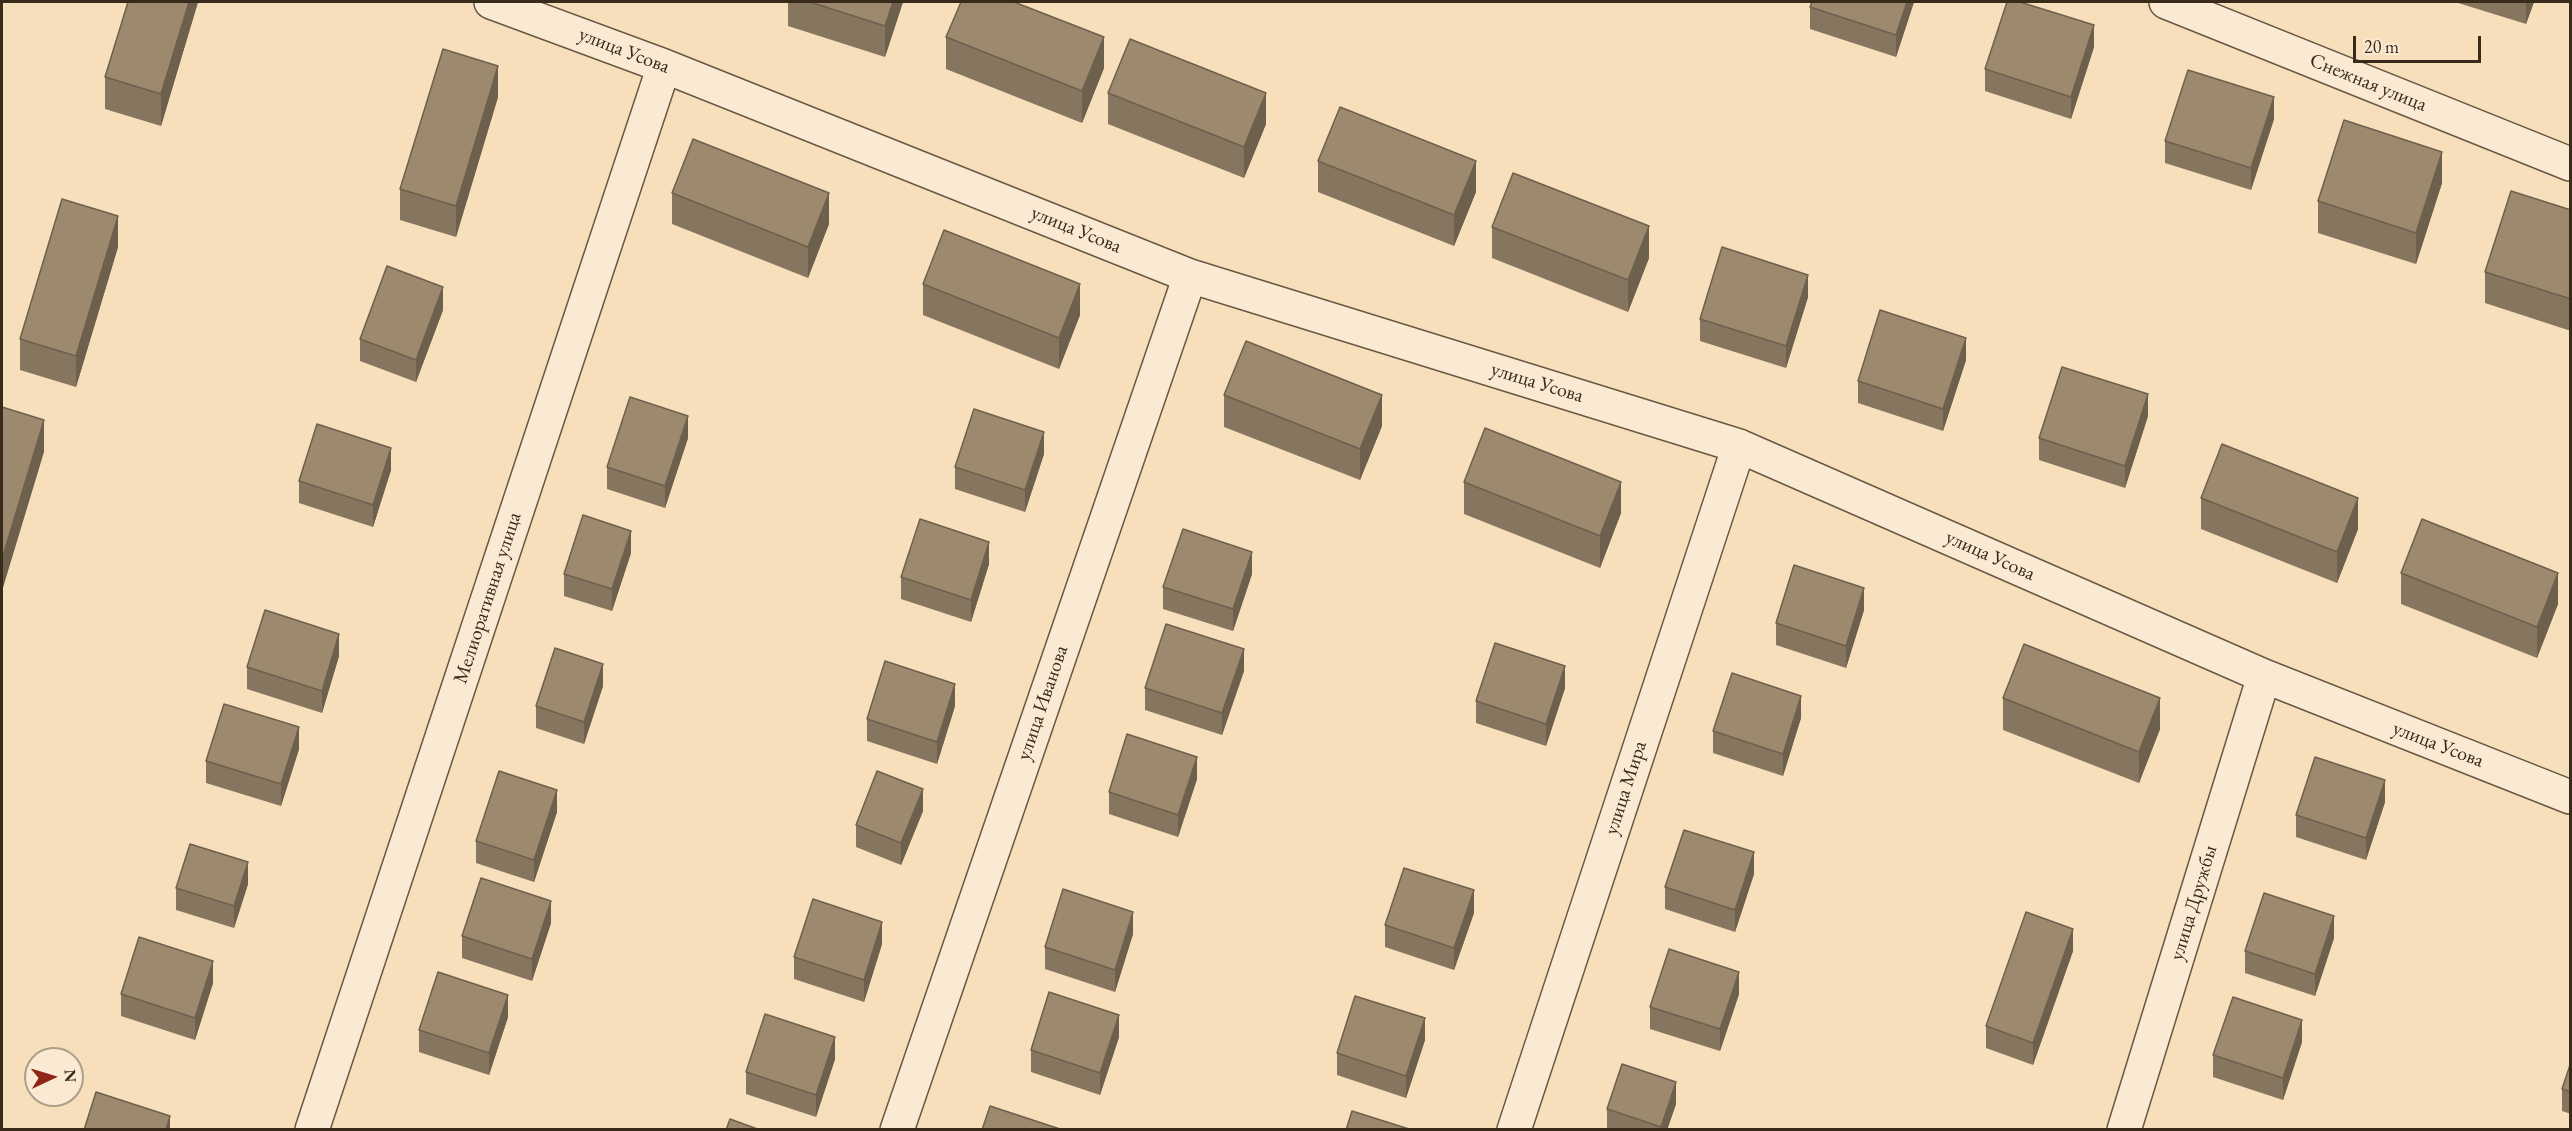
<!DOCTYPE html>
<html>
<head>
<meta charset="utf-8">
<style>
  body { margin:0 }
  #map { position:relative; width:2572px; height:1131px; overflow:hidden; background:#f8dfbc; font-family:"EB Garamond",serif }
  canvas { display:block }
  .frame { position:absolute; inset:0; border:3px solid #382b1a; pointer-events:none }
  .north { position:absolute; left:24px; top:1047px; width:60px; height:60px; box-sizing:border-box; background:#faead3; border:2px solid #ac9e89; border-radius:50%; rotate:86deg; font-size:16px; font-weight:700; line-height:24px; text-align:center; color:#382b1a }
  .north::after { content:''; display:block; margin:auto; width:21px; height:27px; background:#8f2418; clip-path:polygon(50% 0,100% 100%,50% 72%,0 100%) }
  .scale { position:absolute; left:2353px; top:36px; width:128px; height:27px; box-sizing:border-box; border:3px solid #382b1a; border-top:0; padding-left:8px; font-size:18px; line-height:21px; white-space:nowrap; color:#382b1a; -webkit-text-stroke:4px #faead3; paint-order:stroke }
</style>
</head>
<body>
<div id="map">
<canvas width="2572" height="1131"></canvas>
<div class="frame"></div>
<div class="north">N</div>
<div class="scale">20 m</div>
</div>
<script>
const ctx = document.querySelector('canvas').getContext('2d');
ctx.lineJoin = 'round';
const toPath = rows => new Path2D(rows.map(r => 'M' + r).join(''));
function trace(path, color, width, dash) { ctx.strokeStyle = color; ctx.lineWidth = width; ctx.lineCap = dash ? 'butt' : 'round'; ctx.setLineDash(dash || []); ctx.stroke(path); }
function fillPath(path, color) { ctx.fillStyle = color; ctx.fill(path, 'evenodd'); }
function label(font, color, halo, rows, align = 'center') {
  ctx.font = font + ' "EB Garamond",serif'; ctx.lineWidth = 6; ctx.setLineDash([]); ctx.textBaseline = 'middle'; ctx.strokeStyle = halo; ctx.fillStyle = color; for (const [text, x, y, turn = 0] of rows) {
    ctx.save(); ctx.translate(x, y); ctx.rotate((+turn || 0) * Math.PI / 180); ctx.textAlign = isNaN(turn) ? turn : align; if (halo) ctx.strokeText(text, 0, 0); ctx.fillText(text, 0, 0); ctx.restore();
  }
}
const street = toPath([
  [491,2,664,66,1190,276,1739,446,2264,676,2570,797],
  [2166,2,2570,164],
  [312,1130,664,66],
  [897,1130,1190,276],
  [1514,1130,1739,446],
  [2124,1130,2264,676]
]);
trace(street, '#685842', 36);
trace(street, '#faead3', 33);
fillPath(toPath([
  [128,2,198,2,161,126,105,109,105,77],
  [788,2,903,2,885,57,788,26],
  [1812,2,1914,2,1896,57,1810,29,1810,7],
  [2455,2,2534,2,2526,24],
  [946,37,1104,68,1082,123,946,69],
  [2094,47,2071,119,1985,91,1985,69],
  [1108,93,1266,124,1244,178,1108,124],
  [498,97,456,237,400,220,400,189],
  [2274,119,2251,190,2165,163,2165,141],
  [1318,161,1476,192,1454,246,1318,192],
  [2442,183,2416,264,2318,233,2318,201],
  [672,193,829,224,808,278,672,224],
  [2571,210,2571,331,2485,303,2485,272],
  [1492,227,1649,258,1628,312,1492,258],
  [118,247,76,387,20,370,20,339],
  [923,284,1080,315,1059,369,923,315],
  [1808,297,1786,368,1700,341,1700,319],
  [443,310,416,382,360,361,360,339],
  [1966,360,1943,431,1858,403,1858,381],
  [1224,395,1382,426,1360,480,1224,427],
  [2148,416,2125,488,2039,460,2039,438],
  [688,438,665,508,607,489,607,467],
  [1044,454,1025,512,955,489,955,467],
  [391,470,373,527,299,503,299,481],
  [1464,482,1621,513,1600,568,1464,514],
  [2201,498,2358,529,2337,583,2201,529],
  [631,553,612,611,564,596,564,574],
  [989,564,971,622,901,599,901,577],
  [2401,573,2558,604,2537,658,2401,604],
  [1252,574,1233,631,1163,609,1163,587],
  [1864,610,1846,668,1776,645,1776,623],
  [339,656,322,713,247,689,247,667],
  [1244,671,1222,735,1145,710,1145,688],
  [603,686,584,744,536,728,536,706],
  [1565,688,1546,746,1476,723,1476,701],
  [2003,698,2160,729,2139,783,2003,730],
  [955,706,937,764,867,741,867,719],
  [1801,718,1783,776,1713,753,1713,731],
  [299,749,281,806,206,783,206,761],
  [1197,779,1178,837,1109,814,1109,792],
  [2385,802,2366,860,2296,837,2296,815],
  [923,811,901,865,856,847,856,825],
  [557,812,534,882,476,863,476,841],
  [1754,874,1735,932,1665,909,1665,887],
  [248,884,234,928,176,910,176,888],
  [1474,913,1454,970,1385,947,1385,925],
  [551,923,532,981,462,958,462,936],
  [1133,934,1115,992,1045,969,1045,947],
  [2334,938,2315,996,2245,973,2245,951],
  [882,944,864,1002,794,979,794,957],
  [2073,951,2033,1065,1986,1048,1986,1026],
  [213,983,195,1040,121,1016,121,994],
  [1739,994,1720,1051,1650,1029,1650,1007],
  [508,1017,489,1075,419,1052,419,1030],
  [1119,1037,1100,1095,1031,1072,1031,1050],
  [1425,1040,1406,1098,1337,1075,1337,1053],
  [2302,1042,2283,1100,2213,1077,2213,1055],
  [835,1059,816,1117,746,1094,746,1072],
  [2571,1062,2571,1114,2562,1111,2562,1089],
  [1676,1104,1667,1130,1607,1130,1607,1109]
]), '#86765f');
fillPath(toPath([
  [189,2,198,2,161,126,161,94],
  [893,2,903,2,885,57,885,26],
  [1907,2,1914,2,1896,57,1896,35],
  [2526,2,2534,2,2526,24],
  [2094,25,2094,47,2071,119,2071,97],
  [1104,37,1104,68,1082,123,1082,91],
  [498,66,498,97,456,237,456,206],
  [1266,93,1266,124,1244,178,1244,147],
  [2274,97,2274,119,2251,190,2251,168],
  [2442,152,2442,183,2416,264,2416,233],
  [1476,161,1476,192,1454,246,1454,215],
  [829,193,829,224,808,278,808,247],
  [118,216,118,247,76,387,76,356],
  [1649,226,1649,258,1628,312,1628,280],
  [1808,275,1808,297,1786,368,1786,346],
  [1080,284,1080,315,1059,369,1059,338],
  [443,287,443,310,416,382,416,360],
  [1966,338,1966,360,1943,431,1943,409],
  [2148,394,2148,416,2125,488,2125,466],
  [1382,395,1382,426,1360,480,1360,449],
  [688,416,688,438,665,508,665,486],
  [44,420,44,452,2,591,2,559],
  [1044,432,1044,454,1025,512,1025,490],
  [391,448,391,470,373,527,373,505],
  [1621,482,1621,513,1600,568,1600,536],
  [2358,498,2358,529,2337,583,2337,552],
  [631,531,631,553,612,611,612,589],
  [989,542,989,564,971,622,971,600],
  [1252,552,1252,574,1233,631,1233,609],
  [2558,573,2558,604,2537,658,2537,627],
  [1864,588,1864,610,1846,668,1846,646],
  [339,634,339,656,322,713,322,691],
  [1244,649,1244,671,1222,735,1222,713],
  [603,664,603,686,584,744,584,722],
  [1565,666,1565,688,1546,746,1546,724],
  [955,684,955,706,937,764,937,742],
  [1801,696,1801,718,1783,776,1783,754],
  [2160,698,2160,729,2139,783,2139,752],
  [299,727,299,749,281,806,281,784],
  [1197,757,1197,779,1178,837,1178,815],
  [2385,780,2385,802,2366,860,2366,838],
  [923,789,923,811,901,865,901,843],
  [557,790,557,812,534,882,534,860],
  [1754,852,1754,874,1735,932,1735,910],
  [248,862,248,884,234,928,234,906],
  [1474,890,1474,913,1454,970,1454,948],
  [551,901,551,923,532,981,532,959],
  [1133,912,1133,934,1115,992,1115,970],
  [2334,916,2334,938,2315,996,2315,974],
  [882,922,882,944,864,1002,864,980],
  [2073,929,2073,951,2033,1065,2033,1043],
  [213,961,213,983,195,1040,195,1018],
  [1739,972,1739,994,1720,1051,1720,1029],
  [508,995,508,1017,489,1075,489,1053],
  [1119,1015,1119,1037,1100,1095,1100,1073],
  [1425,1018,1425,1040,1406,1098,1406,1076],
  [2302,1020,2302,1042,2283,1100,2283,1078],
  [835,1037,835,1059,816,1117,816,1095],
  [1676,1082,1676,1104,1667,1130,1661,1130],
  [170,1116,170,1130,166,1130]
]), '#6d604d');
const building = toPath([
  [128,2,189,2,161,94,105,77,128,2],
  [810,2,893,2,885,26,810,2],
  [961,2,1014,2,1104,37,1082,91,946,37,961,2],
  [1812,2,1907,2,1896,35,1810,7,1812,2],
  [2007,2,2020,2,2094,25,2071,97,1985,69,2007,2],
  [1130,39,1266,93,1244,147,1108,93,1130,39],
  [443,49,498,66,456,206,400,189,443,49],
  [2188,70,2274,97,2251,168,2165,141,2188,70],
  [1340,107,1476,161,1454,215,1318,161,1340,107],
  [2344,120,2442,152,2416,233,2318,201,2344,120],
  [693,139,829,193,808,247,672,193,693,139],
  [1513,173,1649,226,1628,280,1492,227,1513,173],
  [2511,191,2571,210,2571,299,2485,272,2511,191],
  [62,199,118,216,76,356,20,339,62,199],
  [944,230,1080,284,1059,338,923,284,944,230],
  [1722,247,1808,275,1786,346,1700,319,1722,247],
  [387,266,443,287,416,360,360,339,387,266],
  [1880,310,1966,338,1943,409,1858,381,1880,310],
  [1246,341,1382,395,1360,449,1224,395,1246,341],
  [2062,367,2148,394,2125,466,2039,438,2062,367],
  [630,397,688,416,665,486,607,467,630,397],
  [2,407,44,420,2,559,2,407],
  [974,409,1044,432,1025,490,955,467,974,409],
  [317,424,391,448,373,505,299,481,317,424],
  [1485,428,1621,482,1600,536,1464,482,1485,428],
  [2222,444,2358,498,2337,552,2201,498,2222,444],
  [583,515,631,531,612,589,564,574,583,515],
  [920,519,989,542,971,600,901,577,920,519],
  [2422,519,2558,573,2537,627,2401,573,2422,519],
  [1183,529,1252,552,1233,609,1163,587,1183,529],
  [1794,565,1864,588,1846,646,1776,623,1794,565],
  [265,610,339,634,322,691,247,667,265,610],
  [1166,624,1244,649,1222,713,1145,688,1166,624],
  [1495,643,1565,666,1546,724,1476,701,1495,643],
  [2024,644,2160,698,2139,752,2003,698,2024,644],
  [555,648,603,664,584,722,536,706,555,648],
  [885,661,955,684,937,742,867,719,885,661],
  [1732,673,1801,696,1783,754,1713,731,1732,673],
  [224,704,299,727,281,784,206,761,224,704],
  [1127,734,1197,757,1178,815,1109,792,1127,734],
  [2315,757,2385,780,2366,838,2296,815,2315,757],
  [499,771,557,790,534,860,476,841,499,771],
  [877,771,923,789,901,843,856,825,877,771],
  [1684,830,1754,852,1735,910,1665,887,1684,830],
  [190,844,248,862,234,906,176,888,190,844],
  [1404,868,1474,890,1454,948,1385,925,1404,868],
  [481,878,551,901,532,959,462,936,481,878],
  [1063,889,1133,912,1115,970,1045,947,1063,889],
  [2264,893,2334,916,2315,974,2245,951,2264,893],
  [813,899,882,922,864,980,794,957,813,899],
  [2026,912,2073,929,2033,1043,1986,1026,2026,912],
  [139,937,213,961,195,1018,121,994,139,937],
  [1669,949,1739,972,1720,1029,1650,1007,1669,949],
  [438,972,508,995,489,1053,419,1030,438,972],
  [1049,992,1119,1015,1100,1073,1031,1050,1049,992],
  [1355,996,1425,1018,1406,1076,1337,1053,1355,996],
  [2233,997,2302,1020,2283,1078,2213,1055,2233,997],
  [765,1014,835,1037,816,1095,746,1072,765,1014],
  [2571,1062,2571,1092,2562,1089,2571,1062],
  [1622,1064,1676,1082,1661,1127,1607,1109,1622,1064],
  [96,1092,170,1116,166,1130,84,1130,96,1092],
  [990,1106,1060,1129,1059,1130,982,1130,990,1106],
  [1352,1111,1409,1129,1409,1130,1346,1130,1352,1111],
  [730,1119,760,1130,726,1130,730,1119]
]);
fillPath(building, '#9c896e');
trace(building, '#6d604d', 1.5);
label('20px', '#382b1a', '#faead3', [
  ["улица Усова",624,51,21],
  ["Снежная улица",2368,83,22],
  ["улица Усова",1076,230,22],
  ["улица Усова",1537,383,17],
  ["улица Усова",1990,556,24],
  ["Мелиоративная улица",488,598,-72],
  ["улица Иванова",1043,703,-71],
  ["улица Усова",2438,745,21],
  ["улица Мира",1626,788,-72],
  ["улица Дружбы",2194,903,-73]
]);
</script>
</body>
</html>
